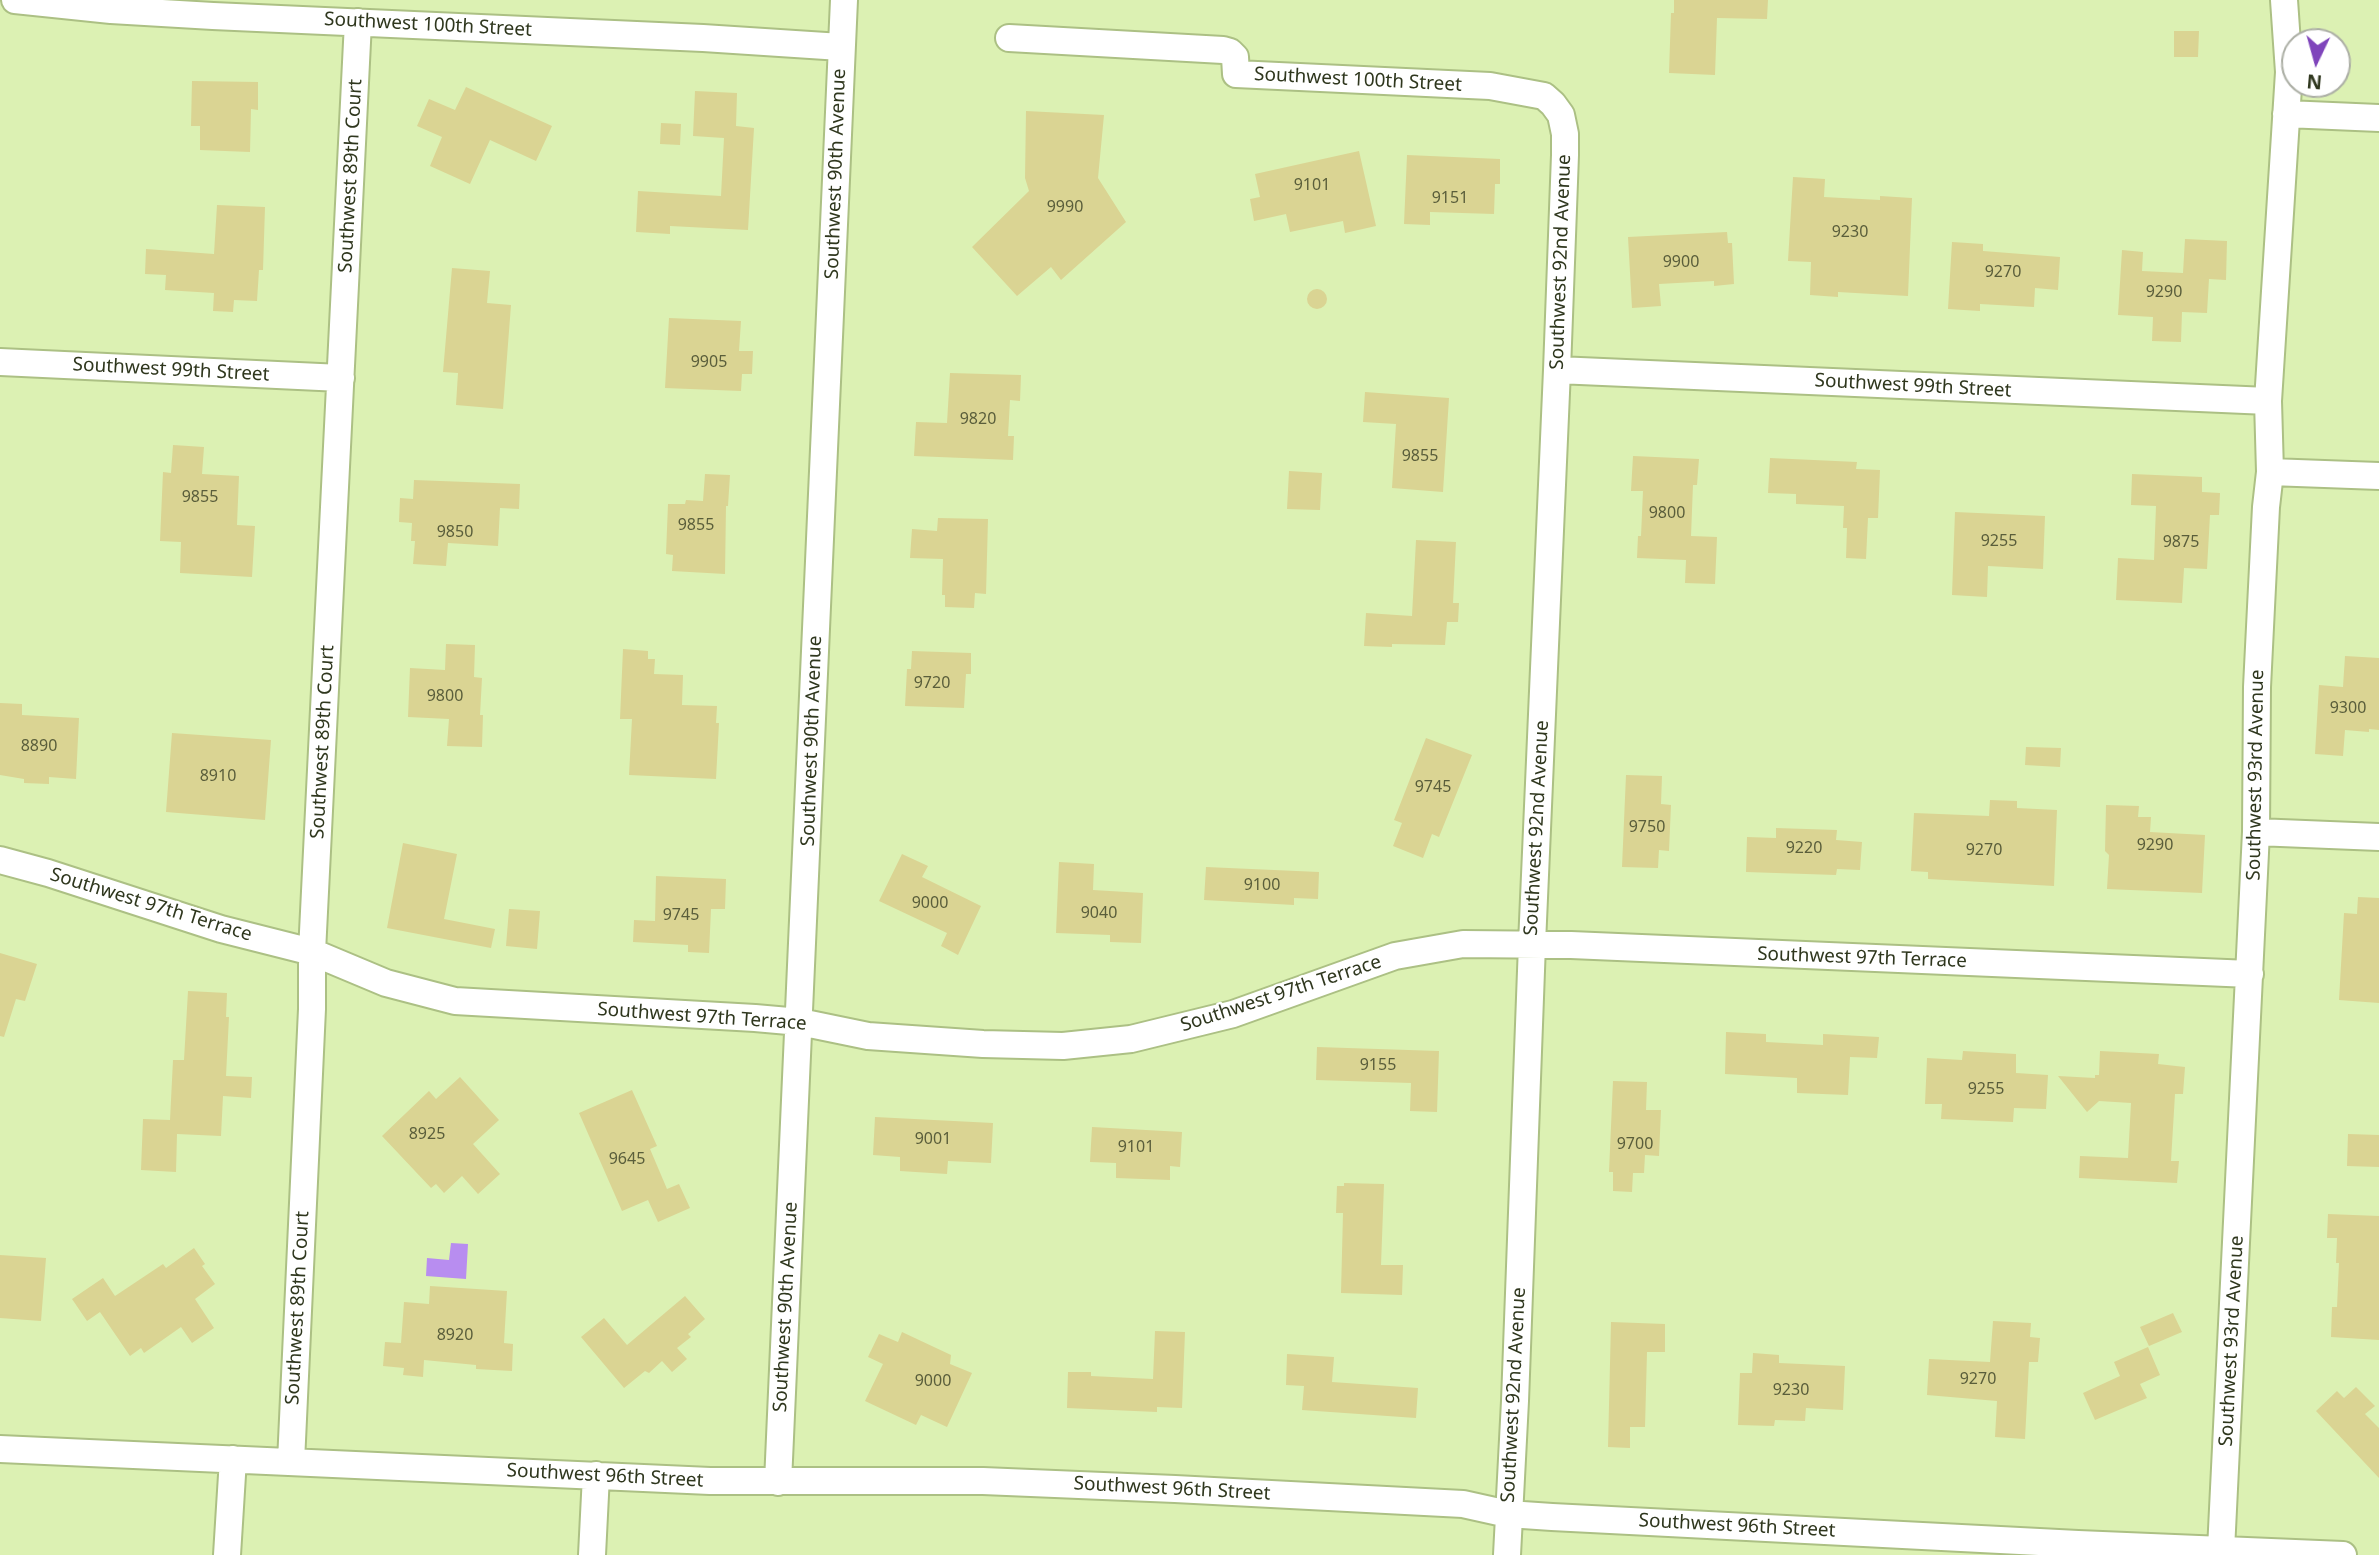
<!DOCTYPE html>
<html>
<head>
<meta charset="utf-8">
<style>
  body { margin:0 }
  #map { position:relative; width:2379px; height:1555px; overflow:hidden; background:#dcf1b3; font-family:"Noto Sans",sans-serif }
  canvas { display:block }
  .north { position:absolute; left:2281px; top:28px; width:70px; height:70px; box-sizing:border-box; background:#fff; border:2px solid #acafa5; border-radius:50%; rotate:185deg; font-size:19px; font-weight:700; line-height:28px; text-align:center; color:#2f371e }
  .north::after { content:''; display:block; margin:auto; width:24px; height:32px; background:#7f45bb; clip-path:polygon(50% 0,100% 100%,50% 72%,0 100%) }
</style>
</head>
<body>
<div id="map">
<canvas width="2379" height="1555"></canvas>
<div class="north">N</div>
</div>
<script>
const ctx = document.querySelector('canvas').getContext('2d');
ctx.lineJoin = 'round';
function fillPath(path, color) { ctx.fillStyle = color; ctx.fill(path, 'evenodd'); }
const toPath = rows => new Path2D(rows.map(r => 'M' + r).join(''));
function trace(path, color, width, dash) { ctx.strokeStyle = color; ctx.lineWidth = width; ctx.lineCap = dash ? 'butt' : 'round'; ctx.setLineDash(dash || []); ctx.stroke(path); }
function label(font, color, halo, rows, align = 'center') {
  ctx.font = font + ' "Noto Sans",sans-serif'; ctx.lineWidth = 5; ctx.setLineDash([]); ctx.textBaseline = 'middle'; ctx.strokeStyle = halo; ctx.fillStyle = color; for (const [text, x, y, turn = 0] of rows) {
    ctx.save(); ctx.translate(x, y); ctx.rotate((+turn || 0) * Math.PI / 180); ctx.textAlign = isNaN(turn) ? turn : align; if (halo) ctx.strokeText(text, 0, 0); ctx.fillText(text, 0, 0); ctx.restore();
  }
}
fillPath(toPath([
  [451,1243,468,1244,466,1279,426,1276,427,1258,449,1260]
]), '#b88df0');
fillPath(toPath([
  [1674,0,1768,0,1767,19,1717,18,1715,75,1669,73,1671,13,1674,13],
  [2174,31,2199,31,2198,57,2174,57],
  [192,81,258,82,258,110,251,109,250,152,200,150,200,126,191,126],
  [466,87,552,126,536,161,490,140,470,184,430,166,442,137,417,126,429,99,455,110],
  [695,91,737,93,736,126,754,128,748,230,670,226,670,234,636,232,638,191,721,196,724,138,693,136],
  [1026,111,1104,115,1098,178,1126,222,1061,280,1051,267,1017,296,972,247,1029,191,1025,178],
  [661,123,681,124,680,145,660,144],
  [1359,151,1376,226,1345,233,1343,221,1290,232,1286,214,1254,221,1250,199,1260,197,1255,174],
  [1407,155,1500,159,1500,184,1495,184,1494,214,1430,212,1430,225,1404,224],
  [1793,177,1825,179,1824,197,1880,200,1880,196,1912,198,1908,296,1838,292,1838,297,1810,295,1811,262,1788,261],
  [217,205,265,207,263,270,259,270,257,301,234,300,233,312,213,311,214,293,165,290,166,275,145,274,146,249,214,254],
  [1727,232,1728,243,1732,243,1734,284,1714,286,1714,281,1659,284,1661,306,1632,308,1628,237],
  [2185,239,2227,241,2226,280,2209,279,2207,313,2182,312,2181,342,2152,341,2153,317,2118,315,2122,250,2143,252,2142,271,2183,273],
  [1952,242,1983,244,1983,251,2060,257,2058,290,2035,288,2034,307,1980,304,1980,311,1948,309],
  [452,268,490,271,487,303,511,305,503,409,456,405,458,373,443,372],
  '1307 299a10 10 0 1 1 20 0a10 10 0 1 1-20 0Z',
  [669,318,741,321,739,351,753,351,752,374,742,374,741,391,665,388],
  [950,373,1021,375,1020,401,1010,400,1008,436,1014,436,1013,460,914,456,916,422,947,423],
  [1365,392,1449,398,1443,492,1392,488,1396,424,1363,422],
  [173,445,204,447,202,474,239,476,237,525,255,526,252,577,180,573,181,542,160,541,163,472,171,473],
  [1633,456,1699,459,1697,485,1693,485,1691,536,1717,537,1715,584,1685,583,1686,560,1637,558,1638,536,1641,536,1643,491,1631,491],
  [1770,458,1857,462,1856,469,1880,470,1878,518,1868,518,1866,559,1846,558,1847,528,1843,528,1844,506,1796,504,1796,494,1768,493],
  [1289,471,1322,473,1320,510,1287,509],
  [705,474,730,475,728,506,726,506,725,574,672,571,673,555,666,554,668,504,685,504,686,500,703,501],
  [2132,474,2202,477,2202,492,2220,493,2219,515,2210,515,2207,569,2184,568,2182,603,2116,600,2118,558,2154,560,2156,506,2131,505],
  [414,480,520,484,519,509,500,508,498,546,448,543,446,566,413,564,415,541,411,541,412,523,399,522,400,498,413,499],
  [1955,512,2045,516,2043,569,1988,566,1987,597,1952,595],
  [938,518,988,519,986,594,975,593,974,608,945,607,945,595,942,595,943,559,910,558,912,529,937,531],
  [1416,540,1456,542,1453,603,1459,603,1458,622,1447,622,1445,645,1392,644,1392,647,1364,646,1366,613,1412,616],
  [446,644,475,645,474,677,482,678,480,715,483,715,482,747,447,746,449,719,408,717,410,668,445,670],
  [623,649,648,651,648,659,655,659,654,674,683,675,682,705,717,706,716,723,719,723,716,779,629,775,632,719,620,719],
  [912,651,971,653,971,674,966,674,964,708,905,706,907,669,911,669],
  [2345,656,2379,658,2379,730,2369,729,2369,732,2345,730,2343,756,2315,754,2319,685,2343,687],
  [0,703,22,704,22,715,79,718,76,779,49,777,49,784,24,783,24,779,0,775],
  [172,733,271,740,265,820,166,812],
  [1426,738,1472,755,1439,837,1432,834,1423,858,1393,846,1402,823,1394,820],
  [2026,747,2061,748,2060,767,2025,765],
  [1626,775,1662,776,1661,804,1671,805,1669,851,1659,850,1658,868,1622,867],
  [1990,800,2017,801,2017,808,2057,810,2054,886,1928,879,1928,872,1911,871,1914,813,1989,816],
  [2106,805,2139,806,2138,817,2151,817,2150,832,2205,835,2202,893,2107,889,2109,855,2105,851],
  [1776,828,1837,830,1836,840,1862,842,1860,870,1837,869,1836,875,1746,872,1747,837,1776,838],
  [403,843,457,854,444,919,495,929,491,948,387,928],
  [902,854,928,866,922,877,981,906,958,955,941,946,947,933,879,901],
  [1059,862,1094,864,1093,890,1143,893,1141,943,1110,942,1110,935,1056,933],
  [1206,867,1319,872,1318,899,1294,898,1294,905,1204,900],
  [656,876,726,879,725,909,711,909,709,953,688,952,688,945,633,942,634,920,655,921],
  [2358,897,2379,898,2379,1003,2339,1000,2344,913,2357,914],
  [509,909,540,911,537,949,506,946],
  [0,953,37,964,25,1001,16,999,4,1037,0,1036],
  [188,991,227,993,226,1017,229,1017,226,1076,252,1077,251,1098,223,1096,221,1136,177,1134,176,1172,141,1170,143,1119,170,1120,173,1060,184,1060],
  [1726,1032,1766,1034,1766,1042,1823,1045,1823,1034,1879,1037,1877,1058,1850,1057,1848,1095,1797,1093,1797,1078,1725,1074],
  [1317,1047,1439,1051,1437,1112,1410,1111,1411,1083,1316,1080],
  [1963,1051,2016,1054,2016,1073,2048,1075,2046,1109,2014,1108,2013,1122,1941,1119,1942,1104,1925,1104,1927,1058,1962,1060],
  [2100,1051,2159,1054,2158,1064,2185,1067,2183,1094,2175,1094,2171,1161,2179,1161,2177,1183,2079,1178,2080,1156,2128,1158,2131,1103,2099,1101,2087,1112,2058,1076,2095,1078,2095,1075,2099,1075],
  [460,1077,499,1120,473,1144,500,1174,478,1194,462,1176,444,1193,436,1184,431,1188,382,1136,429,1091,436,1099],
  [1613,1081,1647,1082,1646,1110,1661,1110,1659,1156,1645,1155,1644,1173,1633,1173,1632,1192,1613,1191,1613,1172,1609,1172],
  [632,1090,657,1146,650,1149,667,1189,679,1184,690,1208,658,1222,648,1200,622,1211,579,1113],
  [875,1117,993,1123,991,1163,948,1161,947,1174,900,1171,900,1157,873,1155],
  [1092,1127,1182,1132,1180,1167,1170,1166,1170,1180,1116,1178,1116,1163,1090,1162],
  [2348,1134,2379,1135,2379,1167,2347,1166],
  [1344,1183,1384,1184,1381,1265,1403,1265,1402,1295,1341,1293,1343,1213,1336,1213,1337,1186,1344,1186],
  [2328,1214,2379,1216,2379,1340,2331,1337,2332,1307,2337,1307,2339,1263,2336,1263,2337,1238,2327,1238],
  [194,1248,205,1264,202,1266,215,1284,195,1299,214,1328,192,1343,181,1327,144,1353,141,1348,130,1356,100,1312,87,1321,72,1299,103,1278,115,1296,163,1264,166,1268],
  [0,1255,46,1258,41,1321,0,1318],
  [430,1286,507,1291,504,1343,513,1344,512,1371,476,1369,476,1365,424,1360,423,1377,403,1375,404,1368,383,1366,385,1342,401,1343,404,1302,429,1304],
  [685,1296,705,1319,688,1334,691,1337,677,1348,687,1359,672,1372,662,1361,649,1373,645,1371,624,1388,581,1337,604,1318,627,1345],
  [2173,1313,2182,1332,2149,1346,2140,1327],
  [1993,1321,2031,1323,2030,1337,2040,1338,2038,1362,2029,1362,2025,1439,1995,1437,1997,1401,1927,1395,1929,1359,1990,1362],
  [1611,1322,1665,1324,1665,1352,1647,1352,1645,1427,1630,1427,1630,1448,1608,1447],
  [1155,1331,1185,1332,1182,1408,1157,1407,1157,1412,1067,1408,1068,1372,1091,1372,1091,1376,1153,1379],
  [902,1332,951,1355,950,1364,972,1373,947,1427,921,1415,916,1425,865,1401,883,1364,868,1357,879,1334,898,1342],
  [2148,1347,2160,1375,2140,1384,2147,1398,2095,1420,2083,1393,2120,1376,2114,1362],
  [1753,1353,1779,1355,1779,1363,1845,1366,1843,1410,1806,1408,1805,1421,1775,1420,1774,1426,1738,1425,1740,1373,1752,1373],
  [1287,1354,1334,1357,1332,1382,1418,1388,1416,1418,1302,1410,1304,1386,1286,1385],
  [2356,1387,2375,1406,2365,1414,2379,1428,2379,1478,2316,1411,2337,1391,2344,1398]
]), '#dad493');
const minor = toPath([
  [15,0,111,10,213,16,703,38,841,47],
  [1009,38,1223,50,1230,52,1235,57,1236,74,1490,86,1544,96,1553,104,1561,115,1565,134,1565,155,1557,370,1532,944,1515,1401,1507,1555],
  [2286,114,2379,118],
  [0,362,341,378],
  [1557,370,2268,401],
  [2270,472,2379,476],
  [2256,832,2379,837],
  [0,860,48,873,221,929,312,952,386,983,455,1001,755,1018,800,1022,868,1036,983,1044,1063,1046,1131,1039,1233,1014,1395,956,1463,944,1571,945,2250,974],
  [0,1449,710,1481,983,1481,1175,1489,1463,1504,1508,1514,1552,1517,2078,1544,2343,1555],
  [291,1462,312,1009,312,952,358,22],
  [778,1482,844,0],
  [2221,1550,2256,832,2257,687,2266,507,2270,472,2268,401,2289,72,2284,0],
  [227,1555,233,1459],
  [592,1555,596,1475]
]);
trace(minor, '#acc084', 30);
trace(minor, '#fff', 26);
label('16px', '#5a5e3b', null, [
  ["9101",1312,185],
  ["9151",1450,198],
  ["9990",1065,207],
  ["9230",1850,232],
  ["9900",1681,262],
  ["9270",2003,272],
  ["9290",2164,292],
  ["9905",709,362],
  ["9820",978,419],
  ["9855",1420,456],
  ["9855",200,497],
  ["9800",1667,513],
  ["9855",696,525],
  ["9850",455,532],
  ["9255",1999,541],
  ["9875",2181,542],
  ["9720",932,683],
  ["9800",445,696],
  ["9300",2348,708],
  ["8890",39,746],
  ["8910",218,776],
  ["9745",1433,787],
  ["9750",1647,827],
  ["9290",2155,845],
  ["9220",1804,848],
  ["9270",1984,850],
  ["9100",1262,885],
  ["9000",930,903],
  ["9040",1099,913],
  ["9745",681,915],
  ["9155",1378,1065],
  ["9255",1986,1089],
  ["8925",427,1134],
  ["9001",933,1139],
  ["9700",1635,1144],
  ["9101",1136,1147],
  ["9645",627,1159],
  ["8920",455,1335],
  ["9270",1978,1379],
  ["9000",933,1381],
  ["9230",1791,1390]
]);
label('19px', '#2f371e', '#fff', [
  ["Southwest 100th Street",428,25,3],
  ["Southwest 100th Street",1358,80,3],
  ["Southwest 90th Avenue",836,174,-88],
  ["Southwest 89th Court",351,176,-87],
  ["Southwest 92nd Avenue",1561,262,-88],
  ["Southwest 99th Street",171,370,3],
  ["Southwest 99th Street",1913,386,3],
  ["Southwest 90th Avenue",812,741,-88],
  ["Southwest 89th Court",323,742,-87],
  ["Southwest 93rd Avenue",2256,775,-89],
  ["Southwest 92nd Avenue",1537,828,-87],
  ["Southwest 97th Terrace",151,905,17],
  ["Southwest 97th Terrace",1862,958,2],
  ["Southwest 97th Terrace",1281,994,-18],
  ["Southwest 97th Terrace",702,1017,4],
  ["Southwest 90th Avenue",786,1307,-87],
  ["Southwest 89th Court",298,1308,-87],
  ["Southwest 93rd Avenue",2232,1341,-87],
  ["Southwest 92nd Avenue",1514,1395,-87],
  ["Southwest 96th Street",605,1476,3],
  ["Southwest 96th Street",1172,1489,3],
  ["Southwest 96th Street",1737,1526,3]
]);
</script>
</body>
</html>
